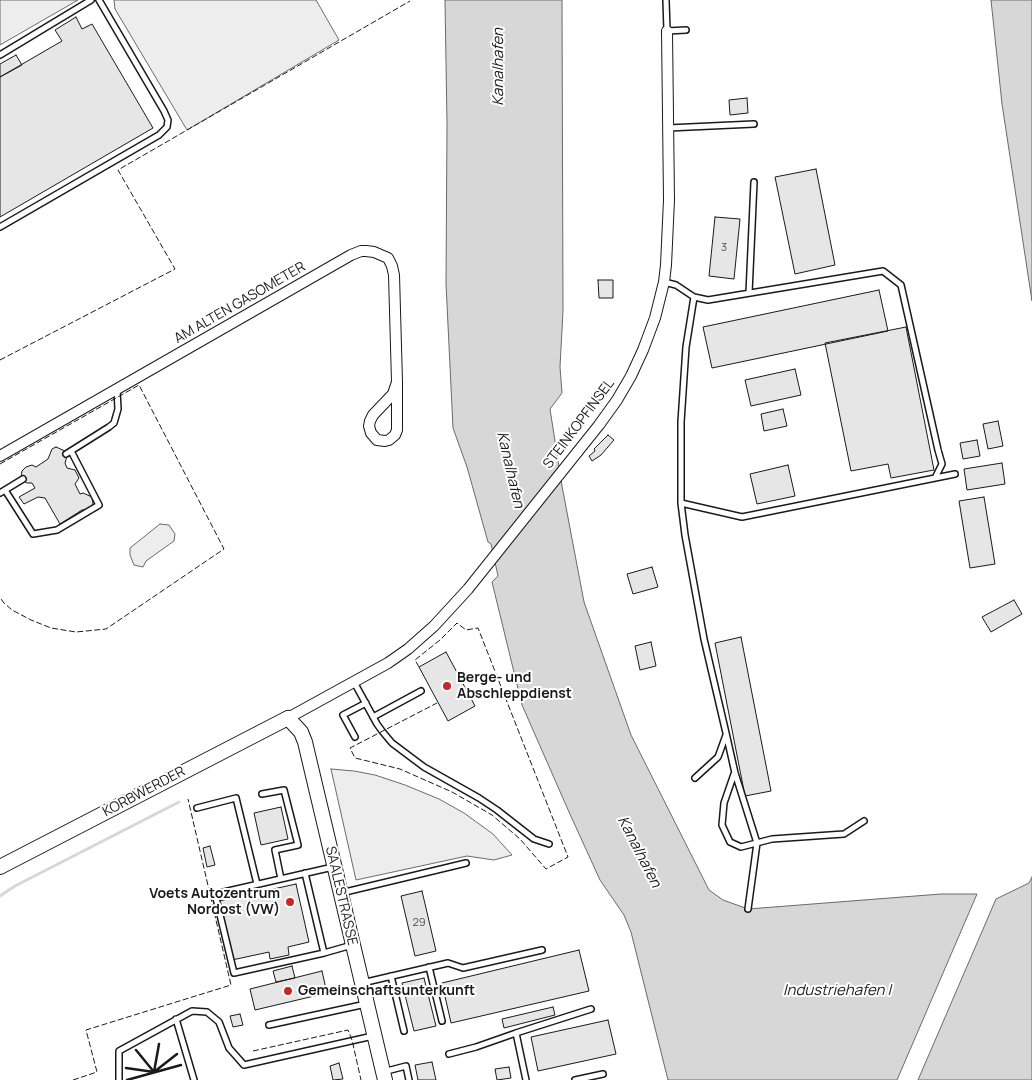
<!DOCTYPE html>
<html>
<head>
<meta charset="utf-8">
<style>
  body { margin:0 }
  canvas { display:block; background:#fff }
</style>
</head>
<body>
<canvas width="1032" height="1080"></canvas>
<script>
const ctx = document.querySelector('canvas').getContext('2d');
ctx.lineJoin = 'round';
function fillPath(path, color) { ctx.fillStyle = color; ctx.fill(path, 'evenodd'); }
const toPath = rows => new Path2D(rows.map(r => 'M' + r).join(''));
function trace(path, color, width, dash) { ctx.strokeStyle = color; ctx.lineWidth = width; ctx.lineCap = dash ? 'butt' : 'round'; ctx.setLineDash(dash || []); ctx.stroke(path); }
function label(font, color, halo, rows, align = 'center') {
  ctx.font = font + ' Manrope,sans-serif'; ctx.lineWidth = 4; ctx.setLineDash([]); ctx.textBaseline = 'middle'; ctx.strokeStyle = halo; ctx.fillStyle = color; for (const [text, x, y, turn = 0] of rows) {
    ctx.save(); ctx.translate(x, y); ctx.rotate((+turn || 0) * Math.PI / 180); ctx.textAlign = isNaN(turn) ? turn : align; if (halo) ctx.strokeText(text, 0, 0); ctx.fillText(text, 0, 0); ctx.restore();
  }
}
const green = toPath([
  [0,0,78,0,0,45,0,0],
  [114,0,316,0,339,40,187,130,115,9,114,0],
  [160,524,169,525,175,534,174,541,146,561,143,567,134,565,130,555,130,548,160,524],
  [331,769,354,771,375,775,405,785,439,799,464,813,493,834,512,855,494,860,467,856,356,880,331,769]
]);
fillPath(green, '#ededed');
trace(green, '#6a6a6a', 1);
const water = toPath([
  [445,0,562,0,563,311,560,367,562,393,550,409,562,486,584,602,631,735,709,890,723,900,748,909,941,894,977,894,897,1080,668,1080,631,932,624,915,600,880,569,812,522,705,492,582,498,576,491,544,488,542,467,467,453,428,446,284,447,124,445,0],
  [991,0,1032,0,1032,301,1002,104,991,0],
  [1032,877,1032,1080,918,1080,996,899,1029,883,1032,877]
]);
fillPath(water, '#d7d7d7');
trace(water, '#6a6a6a', 1);
trace(toPath([
  [0,896,15,886,179,802]
]), '#d7d7d7', 3);
const building = toPath([
  [76,17,82,29,92,24,153,128,0,217,0,77,62,41,55,30,76,17],
  [16,55,22,65,0,77,0,64,16,55],
  [747,98,748,113,730,115,729,100,747,98],
  [816,169,835,265,795,274,775,177,816,169],
  [715,217,740,219,734,279,709,276,715,217],
  [598,280,613,280,613,298,599,298,598,280],
  [879,290,888,331,712,368,703,327,879,290],
  [906,327,934,470,891,478,888,464,851,471,825,343,906,327],
  [795,369,801,395,751,406,745,380,795,369],
  [783,409,787,426,764,431,761,414,783,409],
  [998,421,1003,446,988,449,983,424,998,421],
  [608,435,614,440,601,455,592,461,589,456,595,451,594,449,608,435],
  [977,440,980,456,963,459,960,443,977,440],
  [56,447,65,451,67,456,65,463,67,468,75,470,79,478,75,484,80,494,83,493,92,497,93,504,89,509,82,510,60,524,45,498,38,497,24,504,19,497,35,488,32,483,27,483,23,481,21,477,22,471,26,467,32,465,36,467,48,459,52,449,56,447],
  [1002,463,1005,484,967,490,964,469,1002,463],
  [788,465,795,496,757,504,750,474,788,465],
  [984,497,995,564,970,568,959,501,984,497],
  [652,567,658,587,633,594,627,574,652,567],
  [1014,600,1022,614,991,632,982,617,1014,600],
  [741,637,771,791,745,796,715,643,741,637],
  [651,642,656,666,640,670,635,646,651,642],
  [446,652,475,706,448,721,419,667,446,652],
  [281,807,288,839,261,845,254,813,281,807],
  [210,846,215,865,207,867,203,848,210,846],
  [296,884,309,942,288,947,289,955,270,959,269,952,232,960,219,901,296,884],
  [422,891,436,951,415,956,401,896,422,891],
  [579,950,589,991,451,1023,442,983,579,950],
  [292,966,295,978,276,982,273,971,292,966],
  [322,971,327,993,255,1010,250,989,322,971],
  [424,978,436,1026,414,1031,402,983,424,978],
  [553,1007,555,1015,504,1028,502,1019,553,1007],
  [240,1014,243,1025,233,1027,230,1016,240,1014],
  [608,1020,616,1054,538,1071,531,1037,608,1020],
  [432,1062,436,1080,418,1080,415,1065,432,1062],
  [339,1063,343,1079,333,1080,330,1066,339,1063],
  [509,1067,511,1078,497,1080,495,1069,509,1067]
]);
fillPath(building, '#e6e6e6');
trace(building, '#1a1a1a', 1);
const lane = toPath([
  [666,0,667,31,686,30],
  [0,55,91,0],
  [668,128,754,124],
  [0,227,159,135,167,127,168,120,164,111,99,0],
  [664,282,676,285,694,297,708,300,883,271,901,285,938,450,942,464,935,478],
  [749,293,754,182],
  [694,297,686,347,681,422,681,503,685,535,704,639,726,733,735,773,757,843,748,909],
  [66,454,109,427,114,423,118,409,117,390],
  [5,490,33,534,57,530,99,505,71,451],
  [0,493,23,479],
  [681,503,742,517,955,474],
  [354,682,377,724,382,731,392,743,424,767,479,798,497,810,534,839,549,844],
  [373,717,421,691],
  [355,737,343,715,366,703],
  [734,774,724,803,722,825,730,842,741,847,772,839,844,834,864,821],
  [695,778,718,757,726,735],
  [262,794,284,790,298,845,275,850,281,879],
  [197,808,236,798,257,884],
  [333,867,215,894,234,973,324,953,352,945],
  [305,873,324,953],
  [341,893,466,863],
  [429,967,442,1021],
  [391,976,404,1031],
  [362,983,448,963,463,968,542,950],
  [176,1019,194,1080],
  [269,1025,366,1004],
  [449,1054,476,1047,516,1033],
  [383,1072,406,1066,409,1080],
  [119,1080,119,1051,192,1011,207,1012,219,1022,229,1048,244,1065,373,1036],
  [526,1080,516,1033,591,1009],
  [575,1080,603,1074]
]);
const street = toPath([
  [0,456,351,255,361,251,366,251,374,252,388,258,392,266,394,275,397,382,397,430,395,435,389,440,385,441,377,440,371,433,369,426,370,421,373,415,393,394,397,382],
  [288,718,388,663,408,649,434,626,468,589,599,425,617,400,631,376,643,350,655,318,664,282,666,265,669,200,667,31]
]);
const secondary = toPath([
  [0,867,288,718,301,732,305,742,385,1080]
]);
trace(lane, '#1a1a1a', 8);
trace(street, '#1a1a1a', 12);
trace(secondary, '#1a1a1a', 16);
trace(lane, '#fff', 5);
trace(street, '#fff', 10);
trace(secondary, '#fff', 14);
trace(toPath([
  [0,360,175,269,118,170,410,1],
  [0,464,139,385,224,549,106,629,76,632,51,628,31,620,12,610,3,602,0,597],
  [419,667,415,660,440,640,457,623,466,630,478,628,568,857,546,869,520,839,492,815,452,792,400,769,355,758,350,748,437,703],
  [253,1051,348,1030,352,1040,361,1080],
  [73,1080,97,1072,86,1030,231,985,188,799]
]), '#1a1a1a', 1, [6, 2.5]);
trace(toPath([
  [136,1050,154,1072],
  [126,1068,154,1072,177,1054],
  [154,1072,159,1044],
  [127,1080,181,1065]
]), '#1a1a1a', 2.5);
for (const [x, y, r, color] of [
  [447,686,5,"#c62828"],
  [290,902,5,"#c62828"],
  [288,991,5,"#c62828"]
]) { const dot = new Path2D(); dot.arc(x, y, r, 0, 2 * Math.PI); ctx.fillStyle = color; ctx.fill(dot); trace(dot, '#fff', 2); }
label('11px', '#4d4d4d', null, [
  ["3",724,248],
  ["29",419,923]
]);
label('14px', '#1a1a1a', '#fff', [
  ["AM ALTEN GASOMETER",240,303,-30],
  ["STEINKOPFINSEL",579,424,-53],
  ["KORBWERDER",144,792,-28],
  ["SAALESTRASSE",341,896,77]
]);
label('bold 14px', '#1a1a1a', '#fff', [
  ["Berge- und",457,678],
  ["Abschleppdienst",457,694],
  ["Voets Autozentrum",280,894,"right"],
  ["Nordost (VW)",280,910,"right"],
  ["Gemeinschaftsunterkunft",298,991]
], 'left');
label('italic 15px', '#1a1a1a', '#fff', [
  ["Kanalhafen",499,67,-90],
  ["Kanalhafen",510,470,77],
  ["Kanalhafen",639,852,63],
  ["Industriehafen I",837,991]
]);
</script>
</body>
</html>
